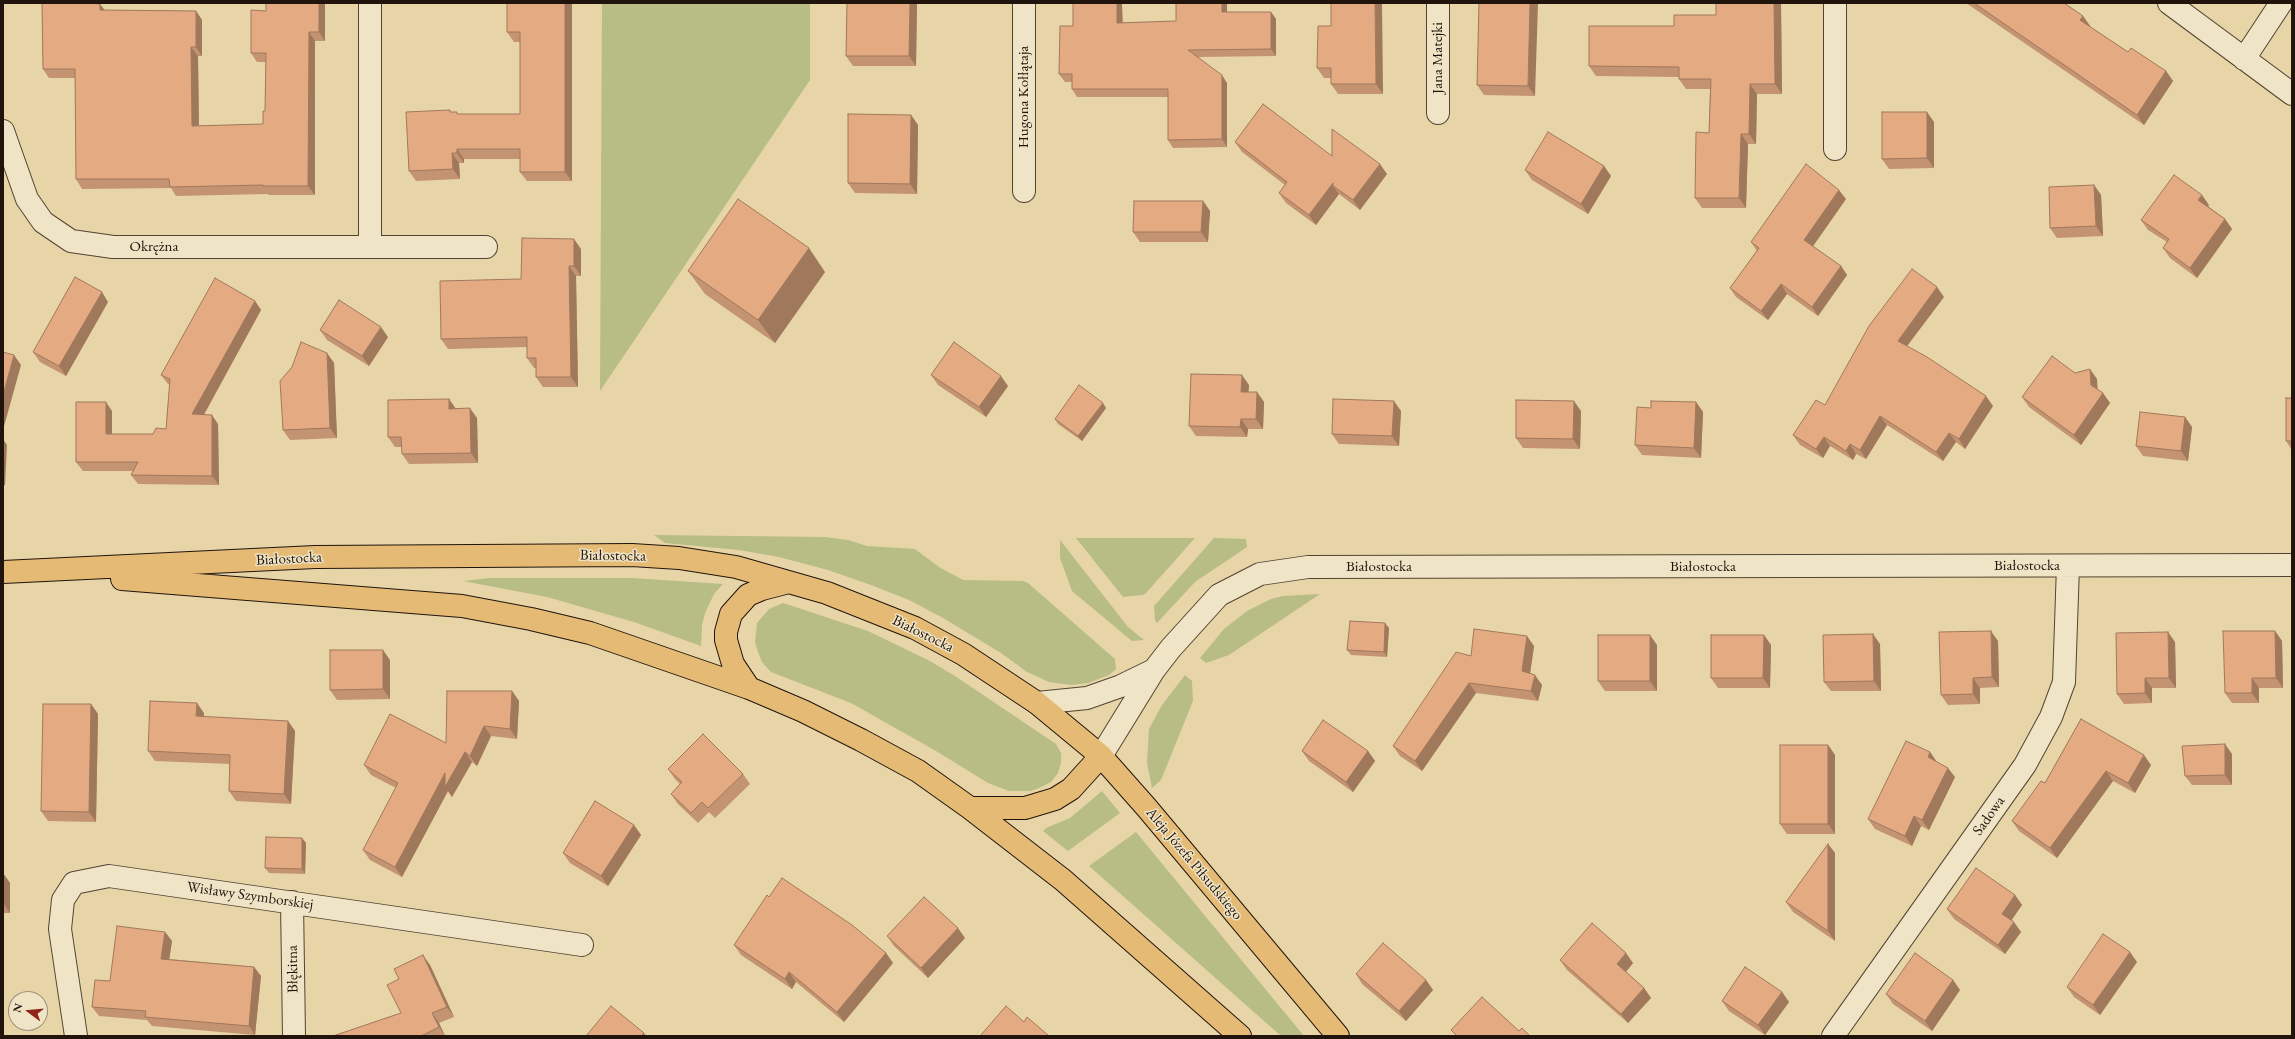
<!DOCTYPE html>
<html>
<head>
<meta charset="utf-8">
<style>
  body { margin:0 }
  #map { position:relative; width:2295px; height:1039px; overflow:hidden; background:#e7d5a7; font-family:"EB Garamond",serif }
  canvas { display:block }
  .frame { position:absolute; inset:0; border:4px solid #21140d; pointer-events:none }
  .north { position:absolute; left:8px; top:991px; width:40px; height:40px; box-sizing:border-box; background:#efe4c6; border:1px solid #9d917c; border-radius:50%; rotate:286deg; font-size:11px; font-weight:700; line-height:16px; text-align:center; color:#21140d }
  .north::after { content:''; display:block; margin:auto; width:14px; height:18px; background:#8f2418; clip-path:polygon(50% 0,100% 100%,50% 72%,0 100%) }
</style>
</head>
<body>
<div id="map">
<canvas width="2295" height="1039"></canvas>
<div class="frame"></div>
<div class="north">N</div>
</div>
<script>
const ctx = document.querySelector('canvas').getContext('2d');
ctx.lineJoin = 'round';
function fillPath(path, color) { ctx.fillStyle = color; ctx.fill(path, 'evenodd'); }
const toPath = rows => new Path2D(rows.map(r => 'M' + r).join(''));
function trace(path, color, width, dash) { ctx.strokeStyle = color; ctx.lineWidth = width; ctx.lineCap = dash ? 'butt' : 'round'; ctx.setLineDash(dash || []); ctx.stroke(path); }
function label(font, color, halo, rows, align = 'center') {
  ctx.font = font + ' "EB Garamond",serif'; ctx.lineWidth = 3; ctx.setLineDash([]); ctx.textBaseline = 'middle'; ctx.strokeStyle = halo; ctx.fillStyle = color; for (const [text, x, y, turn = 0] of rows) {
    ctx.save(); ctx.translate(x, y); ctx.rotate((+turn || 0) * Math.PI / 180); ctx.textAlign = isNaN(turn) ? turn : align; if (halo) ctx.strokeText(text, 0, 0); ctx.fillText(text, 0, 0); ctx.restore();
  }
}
fillPath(toPath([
  [602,3,810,3,810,80,600,391],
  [654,535,825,537,848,540,867,546,915,549,939,567,963,580,1023,581,1028,583,1115,659,1116,669,1109,675,1088,683,1071,685,1049,682,1027,672,1001,653,943,618,909,600,871,585,828,570,779,557,739,550,665,543],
  [1076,538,1195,538,1146,593,1143,595,1123,597],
  [1214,538,1246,539,1247,547,1195,582,1157,623,1155,620,1154,606],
  [1060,540,1128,627,1144,640,1132,641,1072,591,1060,558],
  [490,578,632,578,723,584,714,594,705,613,702,625,701,646,634,622,547,597,463,581],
  [1320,594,1229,655,1206,663,1200,658,1224,629,1247,611,1271,599,1283,596],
  [783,603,868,631,930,661,955,676,1056,744,1061,753,1061,763,1058,773,1051,782,1041,787,1031,791,1009,791,988,783,936,751,851,703,771,672,762,662,758,652,755,642,757,623,769,609],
  [1185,675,1192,681,1193,701,1161,780,1152,788,1147,763,1149,729,1162,705],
  [1102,791,1120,813,1068,851,1043,831,1046,828,1070,818],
  [1136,832,1304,1036,1281,1036,1089,866]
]), '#b8bc85');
const minor = toPath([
  [1438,3,1438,113],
  [1835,3,1835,149],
  [2169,3,2292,94],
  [2244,59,2281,3],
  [3,131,27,199,43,222,71,241,113,247,486,247],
  [1024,191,1024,3],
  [370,246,370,3],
  [1037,703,1087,698,1121,686,1154,670],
  [1101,756,1154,670,1171,648,1219,595,1260,574,1308,567,2292,565],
  [292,902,294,1036],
  [76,1036,60,929,63,900,74,883,109,876,582,945],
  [1833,1036,2025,765,2051,717,2064,682,2068,566]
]);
const major = toPath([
  [3,572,315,557,632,555,679,558,736,567,827,593,915,628,963,654,1037,703,1101,756,1147,808,1338,1036],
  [122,579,462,606,531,619,590,633,749,688,803,711,861,740,918,771,970,808,1063,880,1240,1036],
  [749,688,733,664,726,640,726,632,731,614,748,595,762,589,789,582],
  [970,808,1025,808,1055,799,1071,789,1101,756]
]);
trace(minor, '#524434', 24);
trace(major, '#21140d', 24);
trace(minor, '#efe4c6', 22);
trace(major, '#e4ba74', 22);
fillPath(toPath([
  [42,3,93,3,93,4,105,10,196,11,202,20,202,56,198,56,199,126,263,124,265,111,266,62,257,62,251,53,266,11,325,3,325,41,315,41,315,195,269,195,268,194,176,196,171,188,82,189,76,179,75,78,49,78,43,69],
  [507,3,572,3,572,181,527,181,520,172,520,159,464,159,464,163,459,163,460,179,416,181,409,171,451,112,458,114,520,114,520,42,514,42,507,32],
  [847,3,917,3,916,66,853,66,846,56],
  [1073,3,1122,3,1122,23,1176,21,1176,3,1227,3,1227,12,1271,12,1276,19,1276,56,1198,57,1227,83,1227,147,1173,148,1168,140,1168,97,1077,97,1072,89,1072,82,1065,82,1059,74,1073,26],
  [1331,3,1383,94,1338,94,1331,84,1331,78,1324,78,1317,68,1331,26],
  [1479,3,1535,96,1484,95,1477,85],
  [1716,3,1781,3,1782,94,1757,94,1756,144,1748,144,1746,208,1702,208,1695,198,1709,133,1710,89,1686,89,1679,79,1679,77,1596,76,1589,66,1674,26,1716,15],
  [1966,3,2064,3,2083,16,2090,26,2089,26,2128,52,2166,71,2173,81,2144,125],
  [911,115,918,125,917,194,855,193,848,183],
  [1934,122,1934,168,1889,169,1882,159],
  [1235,142,1332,156,1387,174,1360,210,1339,194,1316,225,1286,203,1279,193,1285,185,1242,152],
  [1604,166,1611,176,1588,214,1532,180,1525,170],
  [2094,185,2101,195,2103,236,2057,238,2050,228],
  [1846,199,1813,246,1841,266,1847,275,1818,316,1787,294,1768,320,1736,297,1730,288,1757,251,1751,242],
  [1203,201,1210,211,1208,242,1140,242,1133,232],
  [2209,205,2208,206,2225,219,2232,229,2197,278,2170,258,2163,248,2167,242,2148,230,2141,220],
  [581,249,581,276,576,276,578,387,543,387,536,377,536,368,534,368,527,358,527,347,448,349,441,339,521,279],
  [688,271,825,272,775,343,705,294],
  [1944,297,1907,346,1993,406,1965,449,1956,442,1943,461,1887,425,1866,459,1856,454,1853,460,1830,446,1823,458,1800,445,1793,435],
  [255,301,261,310,204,415,218,424,219,485,138,484,131,475,133,471,83,471,76,462,112,411,112,434,153,434,166,429,170,385,168,384,161,375],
  [108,302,66,376,40,362,33,352],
  [320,330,388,337,369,366,327,340],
  [327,353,334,363,337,438,290,440,283,430],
  [2075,373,2097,379,2097,389,2103,393,2110,403,2081,445,2029,407,2022,397],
  [931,375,1008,386,986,417,938,385],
  [1249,385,1248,392,1257,392,1264,402,1263,429,1248,429,1247,437,1196,436,1189,426],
  [2292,398,2292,450,2286,441],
  [449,399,455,408,477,418,478,463,409,464,402,454,402,447,395,447,388,437],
  [1696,402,1703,412,1701,458,1642,455,1635,445,1651,408],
  [1106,408,1082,441,1058,424,1055,419],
  [1401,411,1399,446,1339,444,1332,434],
  [1581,411,1580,449,1523,448,1516,438],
  [2185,417,2192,427,2188,461,2143,456,2136,446],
  [1389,628,1387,657,1351,655,1347,650],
  [2275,631,2282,641,2283,688,2259,688,2259,703,2232,703,2225,693],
  [1764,635,1771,645,1770,688,1718,688,1711,678],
  [1998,641,1999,687,1980,688,1980,704,1948,705,1941,695],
  [2175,642,2176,688,2152,688,2152,703,2124,704,2117,694],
  [1880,644,1881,691,1831,691,1824,682],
  [1657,645,1657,691,1605,691,1598,681],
  [1534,646,1530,673,1542,685,1538,701,1476,693,1422,771,1400,756,1393,746,1471,656],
  [390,660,390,699,337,700,330,690],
  [512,691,519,701,517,739,491,736,477,766,472,762,452,797,448,791,402,877,370,860,363,850,396,788,371,775,364,765,446,743],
  [91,704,98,714,96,822,48,821,41,811],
  [204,713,204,717,288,721,295,731,291,804,236,801,229,791,230,764,155,761,148,751],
  [2081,719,2151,765,2135,793,2113,781,2057,858,2019,831,2012,821,2045,783],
  [1828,745,1835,755,1835,834,1787,834,1780,824],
  [1302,751,1368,751,1375,761,1353,792,1309,761],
  [1930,752,1936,762,1955,777,1929,830,1921,826,1912,846,1875,829,1868,819],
  [2232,754,2232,785,2192,785,2185,776],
  [668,769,743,774,750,784,715,818,709,812,698,823,678,804,671,794,680,784,675,779],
  [634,825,641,835,608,886,570,863,563,853],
  [302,838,306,843,305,874,269,873,265,868],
  [1828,844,1835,853,1835,941,1793,912,1786,902],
  [3,873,10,883,10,913,3,913],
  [2015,895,2022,905,2011,920,2021,932,2005,954,1954,919,1947,909],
  [769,897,886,953,893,963,844,1022,796,982,792,989,741,955,734,945],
  [165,932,172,941,169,959,254,967,261,976,255,1035,152,1026,147,1020,99,1016,92,1007,110,981],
  [887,936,965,938,928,978,894,946],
  [1560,960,1633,963,1626,972,1644,988,1651,998,1628,1023,1567,970],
  [2137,962,2100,1015,2074,997,2067,987],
  [430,965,454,1017,439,1023,445,1036,333,1036,401,1013],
  [1356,974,1426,980,1433,990,1406,1021,1362,984],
  [1953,980,1960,990,1932,1031,1893,1004,1886,994],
  [1782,992,1789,1002,1765,1035,1729,1011,1722,1001]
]), '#c49371');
fillPath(toPath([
  [319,3,325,3,325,41,319,32],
  [565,3,572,3,572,181,565,172],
  [910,3,917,3,916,66,909,56],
  [1117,3,1122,3,1123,30,1117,23],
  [1222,3,1227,3,1227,19,1222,12],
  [1375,3,1382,3,1383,94,1376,84],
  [1530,3,1538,3,1535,96,1528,86],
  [1774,3,1781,3,1782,94,1775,84],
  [100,4,107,13,100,10],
  [196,11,202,20,202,56,196,47],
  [1271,12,1276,19,1276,56,1271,49],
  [2083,16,2090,26,2087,30,2080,20],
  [309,32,315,41,315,195,308,186],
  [191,47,198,56,199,136,192,126],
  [2166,71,2173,81,2144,125,2137,115],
  [1222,75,1227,83,1227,147,1222,139],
  [1750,84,1757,94,1756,144,1749,134],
  [1927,112,1934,122,1934,168,1927,158],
  [911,115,918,125,917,194,910,184],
  [1741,134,1748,144,1746,208,1739,198],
  [457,149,464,159,464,163,457,153],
  [452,153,459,163,460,179,453,169],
  [1380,164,1387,174,1360,210,1353,200],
  [1604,166,1611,176,1588,214,1581,204],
  [1333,183,1333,186,1339,194,1316,225,1309,215],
  [2094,185,2101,195,2103,236,2096,226],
  [1839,190,1846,199,1811,249,1804,240],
  [2202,195,2209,205,2205,210,2198,200],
  [1203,201,1210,211,1208,242,1201,232],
  [2225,219,2232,229,2197,278,2190,268],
  [574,239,581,249,581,276,574,266],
  [809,248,825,272,775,343,758,320],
  [569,266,576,276,578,387,571,377],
  [1841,266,1847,275,1818,316,1812,307],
  [1781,284,1787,294,1768,320,1761,311],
  [1937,287,1944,297,1904,350,1898,341],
  [102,292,108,302,66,376,59,366],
  [255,301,261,310,199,423,192,414],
  [381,327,388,337,369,366,362,356],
  [327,353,334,363,337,438,330,428],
  [14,355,21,365,3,430,3,395],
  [2090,369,2097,379,2098,395,2091,385],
  [1242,375,1249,385,1248,402,1241,392],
  [1001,376,1008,386,986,417,979,407],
  [1257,392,1264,402,1263,429,1256,419],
  [2103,393,2110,403,2081,445,2074,435],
  [1986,396,1993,406,1965,449,1959,439],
  [449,399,456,409,449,409],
  [1394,401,1401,411,1399,446,1392,436],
  [1574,401,1581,411,1580,449,1573,439],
  [106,402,112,411,112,443,106,434],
  [1696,402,1703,412,1701,458,1694,448],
  [1103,403,1106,408,1082,441,1078,436],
  [470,408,477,418,478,463,471,453],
  [212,415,218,424,219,485,212,476],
  [1880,416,1887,425,1866,459,1860,450],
  [2185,417,2192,427,2188,461,2181,451],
  [1241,419,1248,429,1247,437,1240,427],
  [1949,433,1956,442,1943,461,1936,452],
  [1824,437,1830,446,1823,458,1816,449],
  [3,439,7,445,5,486,3,483],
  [1850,444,1856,454,1853,460,1846,451],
  [1385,623,1389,628,1387,657,1384,652],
  [1991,631,1998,641,1999,687,1992,677],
  [2275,631,2282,641,2283,688,2276,678],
  [2168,632,2175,642,2176,688,2169,678],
  [1873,634,1880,644,1881,691,1874,681],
  [1650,635,1657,645,1657,691,1650,681],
  [1764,635,1771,645,1770,688,1763,678],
  [1527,636,1534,646,1529,681,1522,671],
  [383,650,390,660,390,699,383,689],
  [1535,675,1542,685,1538,701,1531,691],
  [1973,678,1980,688,1980,704,1973,694],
  [2145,678,2152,688,2152,703,2145,693],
  [2252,678,2259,688,2259,703,2252,693],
  [1469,683,1476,693,1422,771,1415,761],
  [512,691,519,701,517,739,510,729],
  [197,703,204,713,203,726,196,716],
  [91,704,98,714,96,822,89,812],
  [288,721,295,731,291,804,284,794],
  [484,726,491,736,477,766,470,756],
  [2225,744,2232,754,2232,785,2225,775],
  [1828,745,1835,755,1835,834,1828,824],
  [1368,751,1375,761,1353,792,1346,782],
  [465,752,472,762,452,797,448,791,402,877,395,867,445,773],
  [1930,752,1937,762,1928,757],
  [2144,755,2151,765,2135,793,2128,783],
  [1948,768,1955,777,1929,830,1922,820],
  [2106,771,2113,781,2057,858,2050,848],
  [1914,816,1921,826,1912,846,1905,836],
  [634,825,641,835,608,886,601,876],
  [302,838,306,843,305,874,302,869],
  [1828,844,1835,853,1835,941,1828,931],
  [3,873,10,883,10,913,3,903],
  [2015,895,2022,905,2009,924,2002,914],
  [2014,922,2021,932,2005,954,1998,945],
  [958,928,965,938,928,978,921,968],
  [165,932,172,941,168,968,161,959],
  [2130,952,2137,962,2100,1015,2093,1005],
  [886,953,893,963,844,1022,837,1012],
  [1626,953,1633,963,1624,974,1617,964],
  [423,955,430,965,454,1017,447,1007],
  [254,967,261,976,255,1035,249,1026],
  [789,972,796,982,792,989,785,979],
  [1426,980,1433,990,1406,1021,1399,1011],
  [1953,980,1960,990,1932,1031,1925,1021],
  [1644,988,1651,998,1628,1023,1621,1014],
  [1782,992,1789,1002,1765,1035,1758,1025],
  [432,1013,439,1023,445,1036,439,1027],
  [644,1033,646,1036,641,1036]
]), '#a0785c');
const building = toPath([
  [42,3,87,3,100,4,100,10,196,11,196,47,191,47,192,126,263,124,263,111,265,111,266,53,251,53,251,10,266,11,266,3,319,3,319,32,309,32,308,186,263,186,263,185,170,187,169,179,76,179,75,69,43,69,42,3],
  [507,3,565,3,565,172,520,172,520,149,457,149,457,153,452,153,453,169,409,171,406,112,450,110,450,112,457,112,457,114,520,114,520,32,507,32,507,3],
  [847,3,910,3,909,56,846,56,847,3],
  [1073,3,1117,3,1117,23,1176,21,1176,3,1222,3,1222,12,1271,12,1271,49,1188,50,1222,75,1222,139,1168,140,1168,89,1072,89,1072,74,1059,74,1060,26,1073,26,1073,3],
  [1331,3,1375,3,1376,84,1331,84,1331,68,1317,68,1318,26,1331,26,1331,3],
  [1479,3,1530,3,1528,86,1477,85,1479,3],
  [1716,3,1774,3,1775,84,1750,84,1749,134,1741,134,1739,198,1695,198,1696,132,1709,133,1711,79,1679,79,1679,67,1589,66,1589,26,1674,26,1674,15,1716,15,1716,3],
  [1974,3,2064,3,2083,16,2080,20,2128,52,2131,48,2166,71,2137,115,1974,3],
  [1263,104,1332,156,1332,129,1380,164,1353,200,1333,186,1333,183,1309,215,1279,193,1287,182,1235,142,1263,104],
  [1882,112,1927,112,1927,158,1882,159,1882,112],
  [848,114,911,115,910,184,848,183,848,114],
  [1548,132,1604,166,1581,204,1525,170,1548,132],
  [1806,164,1839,190,1804,240,1841,266,1812,307,1781,284,1761,311,1730,288,1759,248,1751,242,1806,164],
  [2174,175,2202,195,2198,200,2225,219,2190,268,2163,248,2169,239,2141,220,2174,175],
  [2094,185,2096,226,2050,228,2049,187,2094,185],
  [738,199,809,248,758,320,688,271,738,199],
  [1134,201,1203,201,1201,232,1133,232,1134,201],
  [522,238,574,239,574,266,569,266,571,377,536,377,536,358,527,358,527,337,441,339,440,281,521,279,522,238],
  [1912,269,1937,287,1898,341,1927,357,1986,396,1959,439,1949,433,1936,452,1880,416,1860,450,1850,444,1846,451,1824,437,1816,449,1793,435,1816,400,1825,405,1869,326,1912,269],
  [75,277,102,292,59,366,33,352,75,277],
  [215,278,255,301,192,414,212,415,212,476,131,475,138,462,76,462,76,402,106,402,106,434,153,434,156,428,166,429,170,379,161,375,215,278],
  [339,300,381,327,362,356,320,330,339,300],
  [301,342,327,353,330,428,283,430,280,381,292,367,301,342],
  [954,342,1001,376,979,407,931,375,954,342],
  [3,352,14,355,3,395,3,352],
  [2052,356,2075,373,2090,369,2091,385,2103,393,2074,435,2022,397,2052,356],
  [1191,374,1242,375,1241,392,1257,392,1256,419,1241,419,1240,427,1189,426,1191,374],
  [1079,385,1103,403,1078,436,1055,419,1079,385],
  [2286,398,2292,398,2292,441,2286,441,2286,398],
  [449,399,449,409,470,408,471,453,402,454,401,437,388,437,388,400,449,399],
  [1333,399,1394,401,1392,436,1332,434,1333,399],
  [1516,400,1574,401,1573,439,1516,438,1516,400],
  [1651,401,1696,402,1694,448,1635,445,1637,407,1651,408,1651,401],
  [2140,412,2185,417,2181,451,2136,446,2140,412],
  [1350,621,1385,623,1384,652,1347,650,1350,621],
  [1474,629,1527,636,1522,671,1535,675,1531,691,1469,683,1415,761,1393,746,1456,652,1471,656,1474,629],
  [1991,631,1992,677,1973,678,1973,694,1941,695,1939,632,1991,631],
  [2223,631,2275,631,2276,678,2252,678,2252,693,2225,693,2223,631],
  [2168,632,2169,678,2145,678,2145,693,2117,694,2116,633,2168,632],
  [1873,634,1874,681,1824,682,1823,635,1873,634],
  [1598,635,1650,635,1650,681,1598,681,1598,635],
  [1711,635,1764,635,1763,678,1711,678,1711,635],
  [330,650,383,650,383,689,330,690,330,650],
  [447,691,512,691,510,729,484,726,470,756,465,752,445,787,445,773,395,867,363,850,398,783,364,765,390,714,446,743,447,691],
  [150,701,197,703,196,716,288,721,284,794,229,791,230,755,148,751,150,701],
  [43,704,91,704,89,812,41,811,43,704],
  [2081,719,2144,755,2128,783,2106,771,2050,848,2012,821,2041,781,2045,783,2081,719],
  [1323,720,1368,751,1346,782,1302,751,1323,720],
  [703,734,743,774,708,808,702,802,691,813,671,794,682,782,668,769,703,734],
  [1906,741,1930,752,1928,757,1948,768,1922,820,1914,816,1905,836,1868,819,1906,741],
  [2225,744,2225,775,2185,776,2182,746,2225,744],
  [1780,745,1828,745,1828,824,1780,824,1780,745],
  [595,801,634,825,601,876,563,853,595,801],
  [266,837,302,838,302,869,265,868,266,837],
  [1828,844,1828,931,1786,902,1828,844],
  [1976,868,2015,895,2002,914,2014,922,1998,945,1947,909,1976,868],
  [782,878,852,925,886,953,837,1012,789,972,785,979,734,945,767,895,769,897,782,878],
  [924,897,958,928,921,968,887,936,924,897],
  [1592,923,1626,953,1617,964,1644,988,1621,1014,1560,960,1592,923],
  [117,926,165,932,161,959,254,967,249,1026,145,1017,146,1011,92,1007,95,980,110,981,117,926],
  [2103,934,2130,952,2093,1005,2067,987,2103,934],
  [1383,943,1426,980,1399,1011,1356,974,1383,943],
  [1915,953,1953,980,1925,1021,1886,994,1915,953],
  [423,955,447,1007,432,1013,439,1027,421,1036,333,1036,401,1013,387,985,399,979,394,969,423,955],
  [1745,967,1782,992,1758,1025,1722,1001,1745,967],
  [1482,997,1519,1031,1522,1028,1530,1036,1457,1036,1451,1030,1482,997],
  [611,1006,644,1033,641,1036,586,1036,611,1006],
  [1006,1006,1024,1022,1027,1017,1049,1036,980,1036,1006,1006]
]);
fillPath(building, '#e4ab83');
trace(building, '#a0785c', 1);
label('15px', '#21140d', '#efe4c6', [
  ["Jana Matejki",1438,58,-90],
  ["Hugona Kołłątaja",1024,97,-90],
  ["Okrężna",154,247],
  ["Białostocka",613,556,1],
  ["Białostocka",289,559,-3],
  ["Białostocka",2027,566],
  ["Białostocka",1379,567],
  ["Białostocka",1703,567],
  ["Białostocka",923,634,26],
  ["Sadowa",1989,816,-55],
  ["Aleja Józefa Piłsudskiego",1194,864,50],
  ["Wisławy Szymborskiej",250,896,8],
  ["Błękitna",293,969,-91]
]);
</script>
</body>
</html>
